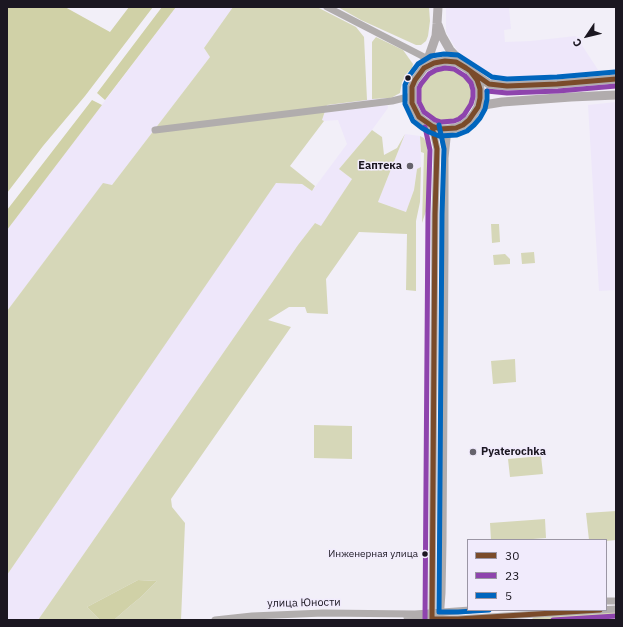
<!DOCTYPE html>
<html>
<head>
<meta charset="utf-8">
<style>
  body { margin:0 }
  #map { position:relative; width:623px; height:627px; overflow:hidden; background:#f2eff8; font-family:"IBM Plex Sans",sans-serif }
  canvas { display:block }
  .frame { position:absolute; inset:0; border:8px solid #1b1721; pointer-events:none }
  .legend { position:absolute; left:467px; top:539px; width:140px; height:72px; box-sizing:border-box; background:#f1ebfc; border:1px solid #9b96a4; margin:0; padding:5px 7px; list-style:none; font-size:12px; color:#1b1721 }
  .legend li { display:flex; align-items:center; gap:8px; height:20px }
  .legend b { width:20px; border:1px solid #9b96a4 }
  .north { position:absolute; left:567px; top:16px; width:40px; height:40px; -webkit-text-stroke:3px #f1ebfc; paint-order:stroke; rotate:235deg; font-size:11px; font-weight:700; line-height:16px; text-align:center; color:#1b1721 }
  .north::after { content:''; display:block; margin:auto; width:14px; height:18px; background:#1b1721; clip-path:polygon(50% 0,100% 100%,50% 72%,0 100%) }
</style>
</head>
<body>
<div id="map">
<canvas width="623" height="627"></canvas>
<div class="frame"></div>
<ul class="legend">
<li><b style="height:5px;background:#7a4b2a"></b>30</li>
<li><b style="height:5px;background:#8e44ad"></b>23</li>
<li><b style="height:5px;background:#0065bd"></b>5</li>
</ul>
<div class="north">С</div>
</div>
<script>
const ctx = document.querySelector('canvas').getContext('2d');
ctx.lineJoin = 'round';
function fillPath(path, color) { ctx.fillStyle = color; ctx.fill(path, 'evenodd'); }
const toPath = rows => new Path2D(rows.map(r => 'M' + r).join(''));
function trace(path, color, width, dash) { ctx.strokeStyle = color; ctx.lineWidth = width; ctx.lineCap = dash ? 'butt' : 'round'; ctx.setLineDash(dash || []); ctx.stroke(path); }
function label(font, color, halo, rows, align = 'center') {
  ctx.font = font + ' "IBM Plex Sans",sans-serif'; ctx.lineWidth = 3; ctx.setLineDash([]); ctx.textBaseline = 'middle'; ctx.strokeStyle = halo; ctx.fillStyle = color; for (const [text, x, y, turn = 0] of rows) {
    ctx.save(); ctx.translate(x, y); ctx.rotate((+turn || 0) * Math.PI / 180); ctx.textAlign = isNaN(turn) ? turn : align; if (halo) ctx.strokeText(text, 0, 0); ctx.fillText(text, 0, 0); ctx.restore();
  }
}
fillPath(toPath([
  [176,7,233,7,204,48,210,57,112,185,103,184,7,311,7,230],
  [446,7,520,7,509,8,511,29,504,30,505,42,531,41,576,36,602,76,523,80,490,76,471,66,461,57,446,32],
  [387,98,388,108,372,130,339,169,352,179,321,227,315,223,298,245,38,620,7,620,7,575,276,182,302,184,312,191,347,144,338,120,324,121,322,120,327,105,372,99],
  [616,102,616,290,599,291,588,105],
  [405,134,420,136,421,167,417,169,414,190,406,212,378,202]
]), '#eee7fa');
fillPath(toPath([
  [233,7,317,7,356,27,364,37,367,100,327,105,322,120,324,121,290,166,315,186,312,191,302,184,276,183,7,575,7,311,103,183,112,185,210,57,204,48],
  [338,7,429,7,430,21,428,36,426,41,421,45,416,45,361,20],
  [376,37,403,50,413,64,412,68,407,73,402,82,400,93,391,98,372,99,372,42],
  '419 95a27 27 0 1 1 54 0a27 27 0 1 1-54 0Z',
  [372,130,382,137,384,155,397,148,405,134,378,202,406,212,414,190,417,169,421,167,420,202,416,221,416,291,406,290,407,234,359,232,326,279,328,314,307,313,305,307,289,307,268,320,291,327,171,499,172,507,185,523,181,620,114,620,130,606,141,597,157,581,138,580,87,607,100,620,38,620,298,245,315,223,321,226,352,179,339,169],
  [420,136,424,138,427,144,428,159,427,208,422,223,424,153,421,152],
  [491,224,499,224,500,242,492,243],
  [534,252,535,263,522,264,521,253],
  [505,254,510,259,510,264,494,265,493,255],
  [515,359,516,382,493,384,491,361],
  [314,425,352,426,352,459,314,458],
  [541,456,543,474,510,477,508,459],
  [616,511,616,540,606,541,606,540,589,540,586,513],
  [545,519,546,538,533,539,533,540,491,540,490,523],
  [616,612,616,618,590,620,532,620,532,619,534,617]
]), '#d6d7b8');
fillPath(toPath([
  [7,7,65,7,110,32,129,7,153,7,85,96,43,146,7,193],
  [162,7,176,7,105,100,97,93],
  [92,100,102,105,7,230,7,210],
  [138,580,157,581,141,597,130,606,114,620,100,620,87,607]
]), '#d0d1a7');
trace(toPath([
  [327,7,428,59],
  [155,130,392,101,412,96],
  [606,601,616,601],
  [407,617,417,619,458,619,616,609],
  [215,620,252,616,323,613,415,614,470,610],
  [432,620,435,214,437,149,432,126],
  [440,620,442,593,443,542,445,248,445,158,448,129]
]), '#b1adad', 7);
trace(toPath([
  [438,25,442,36,450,50,463,64],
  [424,68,428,59,436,36,437,24,438,7],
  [471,72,477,80,480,89,480,98,478,107,474,114,469,120,463,125,456,128,448,129,440,129,432,126,425,122,419,117,415,110,412,103,412,87,415,80,424,68,434,63,445,61,456,62,466,68,489,84,507,86,557,84,616,79],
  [478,107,490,104,502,102,571,97,616,95]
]), '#b1acad', 9);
trace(toPath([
  [471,72,477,80,480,89,480,98,478,107,469,120,463,125,456,128,440,129,432,126,419,117,412,103,412,87,415,80,424,68,434,63,445,61,456,62,466,68,489,84,507,86,557,84,616,79],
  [432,126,437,149,435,214,432,619,458,619,600,610]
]), '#7a4b2a', 5);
trace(toPath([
  [465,76,454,69,445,68,436,70,429,74,421,84,419,88,419,102,424,112,435,120,441,122,454,121,459,119,464,115,471,104,473,97,473,90,471,83,465,76],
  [487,91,507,93,558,91,616,86],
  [425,620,428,214,430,150,425,127],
  [553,620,616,616]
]), '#8e44ad', 5);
trace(toPath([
  [487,91,487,99,485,109,480,118,474,125,467,131,457,135,439,136,429,132,422,128,413,121,405,104,405,85,409,76,418,64,431,56,444,54,458,55,492,77,507,79,557,77,615,72],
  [439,125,444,149,442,214,439,612,458,612,489,610]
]), '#0065bd', 5);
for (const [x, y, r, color] of [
  [408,78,3.5,"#1b1721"],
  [410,166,4,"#66636c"],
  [473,452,4,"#66636c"],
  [425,554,3.5,"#1b1721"]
]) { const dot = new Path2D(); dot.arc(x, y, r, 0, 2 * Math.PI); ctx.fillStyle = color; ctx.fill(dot); trace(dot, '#f1ebfc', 1.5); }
label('10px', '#1b1721', '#f1ebfc', [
  ["Инженерная улица",418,554]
], 'right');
label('bold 11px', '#1b1721', '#f1ebfc', [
  ["Еаптека",402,166],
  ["Pyaterochka",481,452,"left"]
], 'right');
label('11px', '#1b1721', '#f1ebfc', [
  ["улица Юности",304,603,-1]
]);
</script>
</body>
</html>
